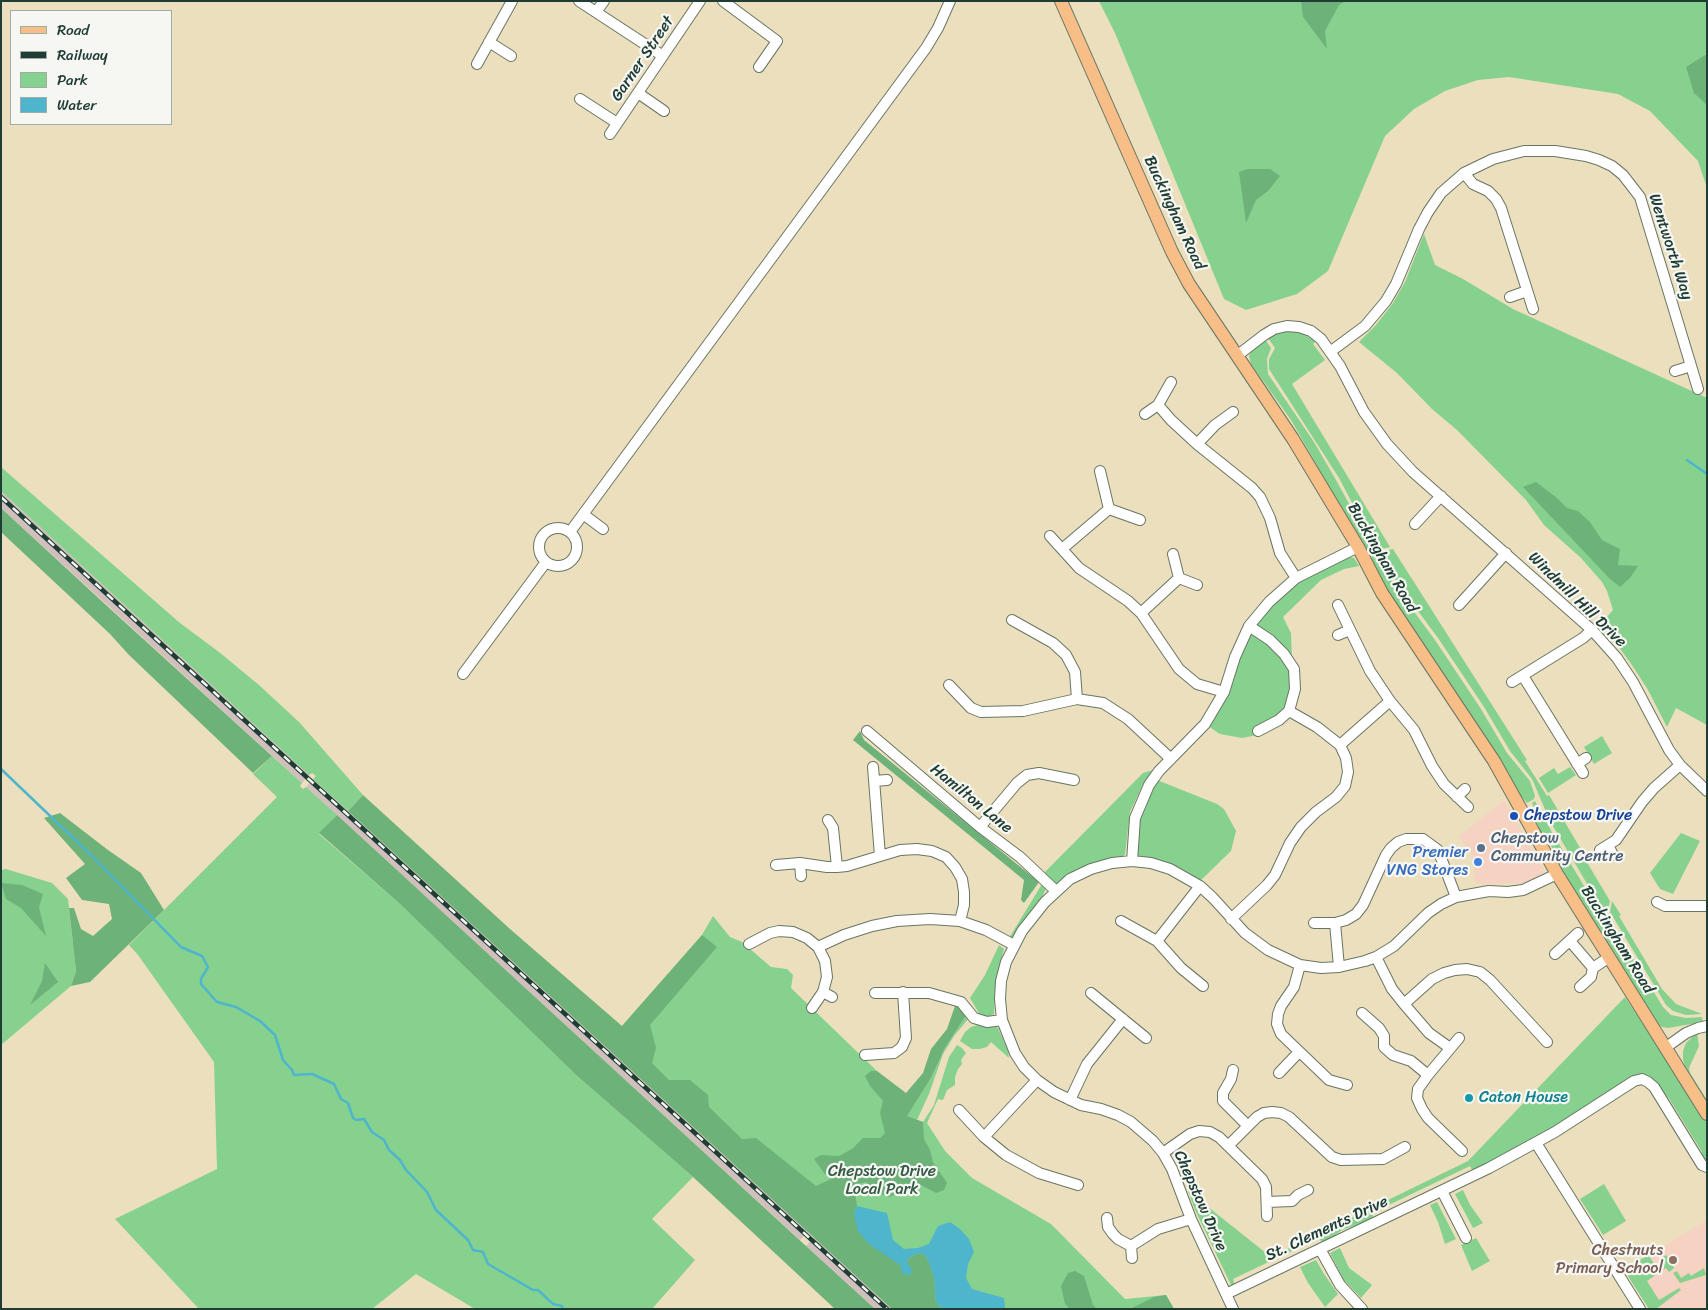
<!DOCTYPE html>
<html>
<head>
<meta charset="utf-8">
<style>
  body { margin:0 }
  #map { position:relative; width:1708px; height:1310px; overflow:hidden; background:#ecdfbd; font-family:Sriracha,sans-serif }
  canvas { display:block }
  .frame { position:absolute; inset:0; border:2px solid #1f3d34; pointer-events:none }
  .legend { position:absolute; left:10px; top:10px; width:162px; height:115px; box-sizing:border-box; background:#f6f6f2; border:1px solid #a0aca6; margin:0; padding:6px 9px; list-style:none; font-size:15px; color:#1f3d34 }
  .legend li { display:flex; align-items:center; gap:10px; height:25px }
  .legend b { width:25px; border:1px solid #a0aca6 }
</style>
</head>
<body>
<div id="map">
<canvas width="1708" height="1310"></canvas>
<div class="frame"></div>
<ul class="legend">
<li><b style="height:6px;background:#f7be87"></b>Road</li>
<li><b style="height:6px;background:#1f3d34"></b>Railway</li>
<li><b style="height:14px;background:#87d18e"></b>Park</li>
<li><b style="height:14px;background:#4fb5cd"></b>Water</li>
</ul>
</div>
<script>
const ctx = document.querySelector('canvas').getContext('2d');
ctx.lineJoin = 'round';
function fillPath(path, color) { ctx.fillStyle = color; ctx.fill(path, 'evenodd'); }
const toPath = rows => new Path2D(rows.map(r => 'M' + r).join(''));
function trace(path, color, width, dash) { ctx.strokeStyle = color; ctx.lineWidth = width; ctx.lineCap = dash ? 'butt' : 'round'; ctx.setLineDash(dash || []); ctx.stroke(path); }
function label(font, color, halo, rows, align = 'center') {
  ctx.font = font + ' Sriracha,sans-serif'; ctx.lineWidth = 4.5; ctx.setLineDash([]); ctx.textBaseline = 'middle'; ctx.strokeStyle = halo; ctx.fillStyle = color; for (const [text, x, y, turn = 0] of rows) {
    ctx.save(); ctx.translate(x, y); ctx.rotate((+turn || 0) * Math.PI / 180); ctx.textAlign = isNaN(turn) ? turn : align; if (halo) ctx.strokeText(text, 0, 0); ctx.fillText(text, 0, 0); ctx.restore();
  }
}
fillPath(toPath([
  [1504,800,1545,871,1529,883,1476,884,1471,852,1458,837],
  [1707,1220,1707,1309,1658,1309,1631,1266]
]), '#f6d2c3');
fillPath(toPath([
  [1,491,309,775,302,783,1,508],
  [313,779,808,1232,800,1240,306,787],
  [814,1237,892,1309,875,1309,806,1246]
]), '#d1bfbd');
fillPath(toPath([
  [1099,1,1707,1,1707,188,1698,161,1650,111,1618,94,1509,77,1478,80,1445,91,1414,109,1385,136,1328,271,1297,294,1246,310,1224,299,1115,33],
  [1424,234,1435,265,1463,279,1513,309,1707,398,1707,725,1676,708,1667,727,1648,690,1634,668,1621,650,1599,626,1613,610,1607,591,1602,582,1581,558,1544,525,1526,500,1457,430,1432,409,1397,373,1359,342,1376,325,1393,303,1405,282],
  [1287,331,1299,332,1316,341,1313,344,1325,360,1292,384,1390,547,1377,550,1339,478,1269,369,1269,359,1275,348,1268,338,1276,333],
  [1265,339,1271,348,1267,359,1268,374,1314,442,1336,480,1375,551,1368,555,1291,420,1251,364,1249,356,1252,349],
  [1,467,180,623,219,652,259,685,299,722,363,795,348,811,313,779,316,776,312,773,309,775,1,491],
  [1393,549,1527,760,1525,761,1547,796,1549,795,1583,853,1582,854,1610,901,1607,913,1593,894,1550,821,1532,779,1510,751,1484,707,1438,638,1398,584,1379,552],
  [1376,554,1395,586,1435,640,1481,709,1507,753,1530,781,1535,796,1534,799,1527,803,1515,789,1386,590,1370,558],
  [1349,557,1354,558,1359,566,1344,569,1321,580,1283,617,1291,633,1292,659,1256,626,1257,621,1266,609,1300,580],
  [1249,626,1294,669,1289,711,1257,735,1242,738,1220,734,1205,724],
  [1602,736,1612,753,1594,764,1584,747],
  [272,756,302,783,300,786,303,789,306,787,337,815,319,834,400,904,576,1075,693,1177,652,1219,695,1260,652,1309,475,1309,416,1274,372,1309,199,1309,115,1219,217,1169,214,1062,138,955,129,945,277,797,253,774],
  [1570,767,1576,775,1548,793,1539,778,1554,768,1558,774],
  [1153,770,1143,784,1130,812,1125,854,1122,857,1058,883,1052,883,1043,874,1143,773],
  [1157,780,1217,804,1224,809,1236,831,1231,851,1200,881,1173,866,1144,859,1139,856,1135,850,1141,812],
  [1535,801,1554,836,1549,842,1543,832,1540,832,1535,815,1537,814,1532,803],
  [1681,833,1700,841,1673,894,1660,889,1650,873],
  [1559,844,1590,896,1611,922,1663,1007,1671,1015,1686,1018,1702,1017,1703,1022,1668,1028,1662,1027,1656,1023,1554,859,1557,856,1551,846],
  [6,869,52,883,68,899,76,971,71,986,1,1045,1,870],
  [1042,884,1046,888,1042,898,1012,938,1009,938],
  [1612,901,1621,915,1619,916,1662,989,1676,1004,1702,1014,1686,1015,1673,1011,1666,1005,1610,912],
  [713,916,730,937,742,942,771,967,787,969,793,975,791,988,877,1071,871,1071,893,1111,932,1076,945,1048,967,1014,969,1018,954,1036,943,1054,929,1094,917,1120,923,1122,934,1105,949,1057,957,1045,962,1048,966,1053,961,1060,962,1064,958,1069,955,1077,955,1085,947,1090,943,1100,938,1099,927,1123,945,1151,972,1178,1051,1224,1125,1299,1166,1295,1174,1309,919,1309,615,1034,702,935],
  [999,945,1004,949,995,986,994,1014,988,1017,980,1015,970,998,985,975],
  [1625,997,1707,1122,1707,1163,1700,1158,1702,1152,1668,1097,1663,1096,1646,1077,1548,1133,1473,1172,1470,1166,1372,1213,1374,1219,1342,1230,1323,1244,1319,1238,1233,1279,1235,1286,1232,1287,1195,1210,1188,1191,1271,1257,1468,1161],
  [978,1025,994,1026,998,1028,1008,1051,1009,1058,991,1042,987,1047,980,1049,972,1049,960,1041,965,1032,971,1027],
  [1697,1032,1699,1046,1689,1068,1690,1073,1707,1100,1707,1104,1687,1072,1683,1060,1683,1051,1686,1043],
  [1604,1184,1626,1221,1603,1235,1580,1199],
  [1463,1190,1470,1205,1483,1223,1473,1228,1455,1194],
  [1437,1202,1456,1239,1445,1244,1438,1222,1430,1205],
  [1476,1238,1490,1261,1472,1271,1461,1245],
  [1340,1248,1349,1268,1372,1285,1361,1298,1344,1280,1330,1253],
  [1648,1255,1656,1266,1665,1260,1663,1257,1666,1255,1674,1268,1669,1272,1666,1268,1647,1281,1659,1300,1679,1288,1681,1290,1656,1309,1649,1309,1624,1270],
  [1316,1260,1324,1274,1338,1294,1325,1307,1308,1283,1300,1267],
  [1704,1268,1706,1275,1680,1283,1673,1273,1677,1271,1681,1278,1689,1273,1691,1276]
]), '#87d18e');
fillPath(toPath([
  [1301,1,1346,1,1339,5,1325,31,1327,49,1303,17],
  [1707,54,1707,105,1694,93,1686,67],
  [1247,169,1270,169,1280,176,1268,191,1256,200,1246,223,1239,172],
  [1536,482,1557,498,1567,508,1578,511,1590,522,1602,540,1620,549,1618,565,1638,566,1630,578,1620,587,1609,578,1523,487],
  [1,508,106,605,272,756,253,773,129,655,110,634,1,532],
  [860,731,864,740,1039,882,1024,903,1021,900,1024,880,853,740],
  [363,795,510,929,622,1026,702,935,717,947,650,1025,656,1048,652,1063,669,1080,690,1080,708,1095,709,1107,742,1139,756,1138,816,1186,831,1179,824,1173,814,1159,821,1155,839,1156,852,1149,863,1138,880,1138,885,1133,880,1113,883,1101,870,1086,865,1076,871,1071,877,1071,906,1093,923,1073,931,1049,947,1029,955,1006,962,1007,967,1014,945,1048,932,1076,907,1116,923,1122,924,1139,930,1150,933,1162,947,1183,944,1190,936,1193,915,1182,898,1193,889,1197,875,1192,866,1182,854,1185,857,1206,854,1214,888,1256,900,1265,907,1262,910,1257,916,1254,923,1253,928,1260,934,1277,936,1302,943,1309,892,1309,348,811],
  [60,813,108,850,141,873,164,910,90,982,71,986,76,971,69,908,74,908,81,929,93,936,112,919,109,904,82,900,66,878,85,864,44,818],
  [337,815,806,1246,875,1309,835,1309,693,1177,576,1075,400,904,319,833],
  [1,883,22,885,43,894,39,907,46,936,21,908,6,899],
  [45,963,58,982,30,1005,42,981],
  [1075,1271,1084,1276,1093,1305,1097,1309,1070,1309,1065,1304,1061,1286,1068,1273],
  [1166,1295,1174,1309,1130,1309,1154,1297]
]), '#6db379');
fillPath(toPath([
  [857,1206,887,1213,893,1240,904,1249,918,1248,929,1244,938,1226,950,1222,960,1229,969,1239,974,1252,968,1264,966,1278,972,1289,1004,1298,1005,1309,943,1309,936,1302,934,1277,928,1260,923,1253,916,1254,910,1257,907,1262,912,1271,910,1275,903,1274,900,1265,869,1244,858,1231,854,1214]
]), '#4fb5cd');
trace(toPath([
  [1687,460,1707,474],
  [1,769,91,855,181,947,202,956,208,967,201,979,201,984,217,1002,236,1007,260,1021,275,1035,283,1060,292,1070,294,1075,312,1074,334,1084,341,1099,348,1103,353,1118,356,1120,364,1119,372,1132,384,1140,389,1150,400,1160,406,1170,427,1192,436,1210,468,1240,473,1250,483,1252,488,1264,533,1290,538,1290,553,1304,562,1306,563,1309]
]), '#4fb5cd', 2.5);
const minor = toPath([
  [579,1,663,56],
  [723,1,777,41,759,67],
  [596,12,604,1],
  [489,42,511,56],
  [477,64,512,1],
  [638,93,664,111],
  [580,99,617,123],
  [610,134,700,1],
  [1464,173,1473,184,1488,191,1496,199,1501,208,1533,309],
  [1510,297,1527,291],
  [1330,352,1365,326,1386,301,1396,284,1419,229,1428,212,1441,193,1464,173,1493,159,1524,151,1555,151,1586,156,1599,160,1612,166,1623,175,1640,197,1698,389],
  [1238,355,1264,335,1274,329,1287,326,1299,327,1311,331,1321,339,1340,366,1364,412,1387,444,1413,472,1592,630,1617,658,1633,682,1669,750,1680,765,1707,791],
  [1675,371,1691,366],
  [1158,405,1171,420,1197,444,1252,488,1260,497,1270,518,1280,553,1296,578],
  [1145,414,1158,405,1171,382],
  [1197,444,1215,425,1233,412],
  [1109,509,1140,520],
  [583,514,603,529],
  [1415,524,1441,496],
  '539 547a19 19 0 1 1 38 0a19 19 0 1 1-38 0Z',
  [570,532,926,48,938,28,950,1],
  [1050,536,1079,568,1128,601,1141,613,1179,669,1197,684,1224,692],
  [1062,549,1109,509,1100,471],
  [1173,554,1179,578,1197,585],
  [1338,605,1370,671,1390,701,1340,745],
  [1459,605,1506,553],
  [1141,613,1179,578],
  [1012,620,1053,643,1066,655,1075,672,1077,699],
  [1338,635,1350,630],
  [463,674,546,562],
  [1523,676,1583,773],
  [1512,682,1583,638,1592,630],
  [949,685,971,708,981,712,1023,711,1077,699,1103,703,1128,719,1171,759],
  [1390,701,1414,730,1432,766,1444,784,1468,807],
  [867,731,980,827,1020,857,1056,891],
  [1258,731,1279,720,1289,711],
  [1577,764,1586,758],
  [873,767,880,856],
  [874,781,887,780],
  [1457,797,1465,789],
  [828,820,833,828,837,867],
  [980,827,1017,783,1027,775,1039,773,1074,780],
  [1608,845,1613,855],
  [1600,850,1616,840,1642,802,1654,788,1680,765],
  [1132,861,1135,818,1149,785,1159,771,1205,724,1224,692,1235,657,1249,626,1269,602,1296,578,1358,547],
  [800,863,801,876],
  [776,865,800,863,827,867,837,867,847,866,900,850,917,849,932,851,946,857,955,867,962,879,964,892,964,905,960,921],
  [1657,902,1665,906,1707,906],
  [1231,919,1267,885,1275,875,1290,843,1301,827,1316,812,1336,797,1345,786,1348,772,1346,758,1340,745,1317,727,1289,711,1295,689,1294,669,1284,654,1270,640,1249,626],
  [1121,921,1157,941,1181,968,1203,986],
  [1314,923,1335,923],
  [1157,941,1200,886],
  [1570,941,1593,968,1608,958],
  [749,944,770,933,779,931,793,932,807,938,818,947,825,961,827,977,823,992,812,1008],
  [818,947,844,935,872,926,897,921,930,919,960,921,986,930,1014,945],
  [1555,954,1578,933],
  [1376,957,1392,989,1404,1004,1429,1033,1450,1048],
  [1300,965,1294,987,1281,1006,1278,1014,1277,1024,1281,1034,1329,1080,1347,1085],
  [1339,967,1335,923,1346,920,1356,914,1363,905,1386,855,1391,848,1398,842,1406,839,1423,839,1438,850,1456,897],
  [1580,987,1591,977,1593,968],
  [823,992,832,997],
  [875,993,929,993,961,1002,974,1018,987,1022,1002,1020],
  [1091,993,1146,1038],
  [1404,1004,1432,979,1444,973,1455,970,1467,969,1480,972,1490,980,1547,1042],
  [1362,1013,1379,1028,1384,1036,1384,1047,1393,1055,1411,1061,1428,1075,1459,1038],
  [1665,1048,1686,1033,1698,1028,1707,1026],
  [865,1055,894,1053,902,1047,906,1038,903,992],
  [1233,1070,1231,1079,1223,1093,1223,1101,1248,1126],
  [1279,1073,1299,1052],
  [1428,1075,1418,1089,1417,1098,1422,1109,1428,1118,1462,1151],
  [1037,1080,984,1137,1006,1155,1039,1173,1078,1185],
  [1070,1100,1087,1064,1123,1019],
  [959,1110,984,1137],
  [1536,1143,1640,1309],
  [1228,1146,1257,1117,1264,1113,1272,1112,1281,1113,1289,1117,1332,1157,1341,1160,1383,1159,1405,1147],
  [1163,1153,1190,1134,1199,1131,1210,1132,1219,1137,1262,1179,1266,1187,1267,1216],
  [1442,1191,1466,1238],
  [1267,1202,1292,1201,1298,1195,1308,1190],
  [1107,1218,1108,1227,1113,1234,1118,1239,1131,1246,1132,1258],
  [1131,1246,1158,1229,1191,1219],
  [1320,1249,1340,1285,1362,1309],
  [1226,1294,1489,1168,1555,1132,1634,1081,1642,1079,1648,1082,1654,1087,1702,1165,1707,1167],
  [1233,1309,1191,1219,1172,1169,1163,1153,1153,1141,1131,1122,1118,1115,1101,1109,1081,1105,1054,1092,1037,1080,1024,1067,1015,1053,1002,1020,1000,999,1001,981,1006,962,1022,931,1045,902,1070,879,1091,869,1112,863,1132,861,1151,863,1170,869,1200,886,1213,898,1245,933,1268,950,1300,965,1321,968,1339,967,1365,961,1376,957,1394,946,1428,913,1441,904,1456,897,1489,891,1508,892,1523,890,1557,874]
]);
const major = toPath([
  [1061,1,1172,252,1189,284,1293,439,1358,547,1382,593,1494,761,1557,874,1707,1114]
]);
trace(minor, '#677664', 12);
trace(major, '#677664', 14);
trace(minor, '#fff', 10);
trace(major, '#f7be87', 12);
const rail = toPath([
  [1,497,887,1309]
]);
trace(rail, '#1f3d34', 4.5);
trace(rail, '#f6f6f2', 2.5, [8]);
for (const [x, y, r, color] of [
  [1514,816,5,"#1a4fb4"],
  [1481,848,5,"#5c6f8a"],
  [1478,862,5,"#3f7fe0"],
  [1469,1098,5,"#0f9aa8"],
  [1673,1260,5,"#8d6e63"]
]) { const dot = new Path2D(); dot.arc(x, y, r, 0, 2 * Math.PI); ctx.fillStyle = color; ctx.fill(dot); trace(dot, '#f6f6f2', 2); }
label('16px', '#1f3d34', '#f6f6f2', [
  ["Garner Street",643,59,-56],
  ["Buckingham Road",1174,213,65],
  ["Wentworth Way",1670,247,72],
  ["Buckingham Road",1382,558,60],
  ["Windmill Hill Drive",1577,600,44],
  ["Hamilton Lane",971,799,39],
  ["Buckingham Road",1617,940,58],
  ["Chepstow Drive",1200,1201,66],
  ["St. Clements Drive",1327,1229,-25]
]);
label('16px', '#164399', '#f6f6f2', [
  ["Chepstow Drive",1524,816]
], 'left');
label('16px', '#4e5e75', '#f6f6f2', [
  ["Chepstow",1491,839],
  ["Community Centre",1491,857]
], 'left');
label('16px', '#366cbe', '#f6f6f2', [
  ["Premier",1468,853],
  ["VNG Stores",1468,871]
], 'right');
label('16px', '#0d838f', '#f6f6f2', [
  ["Caton House",1479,1098]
], 'left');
label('16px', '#345b46', '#f6f6f2', [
  ["Chepstow Drive",882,1172],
  ["Local Park",882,1190]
]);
label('16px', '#785e54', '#f6f6f2', [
  ["Chestnuts",1663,1251],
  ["Primary School",1663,1269]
], 'right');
</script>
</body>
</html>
